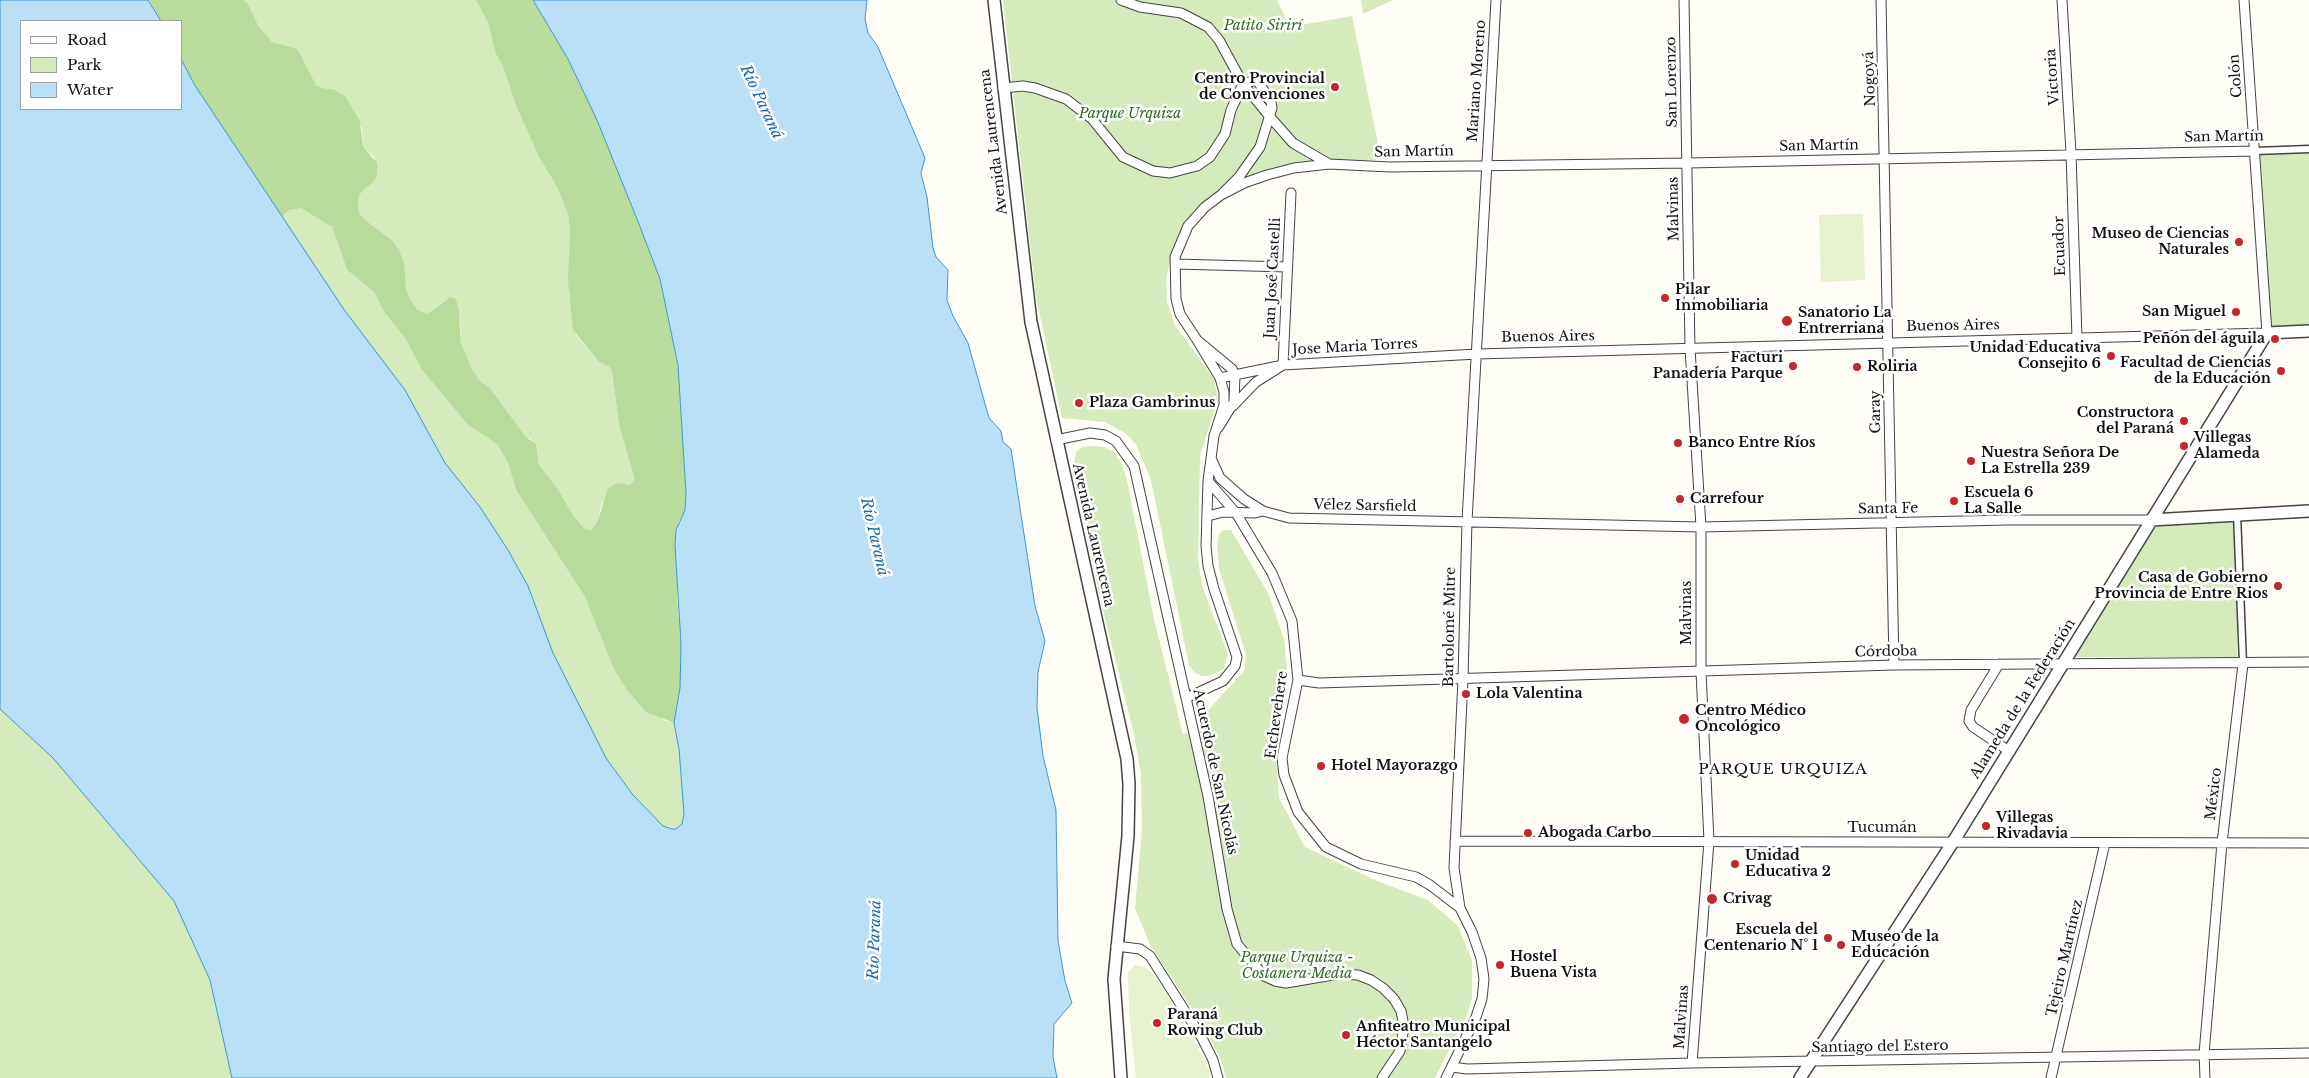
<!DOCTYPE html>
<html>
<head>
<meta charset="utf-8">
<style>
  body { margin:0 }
  #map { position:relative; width:2309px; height:1078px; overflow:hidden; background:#fffdf5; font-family:"Libre Baskerville",serif }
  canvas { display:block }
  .legend { position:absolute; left:20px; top:20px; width:162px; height:90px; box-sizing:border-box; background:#fff; border:1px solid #a0a0a0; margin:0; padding:6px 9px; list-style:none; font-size:15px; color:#111 }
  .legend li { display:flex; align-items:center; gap:10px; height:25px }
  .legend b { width:25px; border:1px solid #a0a0a0 }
</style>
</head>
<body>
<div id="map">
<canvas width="2309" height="1078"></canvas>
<ul class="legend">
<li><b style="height:6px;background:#fff"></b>Road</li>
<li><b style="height:14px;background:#d5ebbd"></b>Park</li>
<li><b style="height:14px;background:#b9e0f7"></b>Water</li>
</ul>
</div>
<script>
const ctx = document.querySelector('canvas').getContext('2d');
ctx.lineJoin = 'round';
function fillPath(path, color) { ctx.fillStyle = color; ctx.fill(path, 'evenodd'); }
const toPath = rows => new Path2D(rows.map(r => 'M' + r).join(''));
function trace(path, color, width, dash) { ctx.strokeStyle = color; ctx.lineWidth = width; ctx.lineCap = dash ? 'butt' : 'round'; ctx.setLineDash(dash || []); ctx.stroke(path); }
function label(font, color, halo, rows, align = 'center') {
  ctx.font = font + ' "Libre Baskerville",serif'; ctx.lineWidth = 5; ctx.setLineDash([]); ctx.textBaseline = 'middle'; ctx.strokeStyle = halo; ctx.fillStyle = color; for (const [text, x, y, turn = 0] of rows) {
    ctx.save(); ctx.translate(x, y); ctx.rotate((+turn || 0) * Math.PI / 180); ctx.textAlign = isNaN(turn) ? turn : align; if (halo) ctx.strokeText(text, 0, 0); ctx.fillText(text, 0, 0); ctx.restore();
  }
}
fillPath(toPath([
  [243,0,476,0,488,23,495,52,503,67,516,106,539,157,557,187,568,214,570,232,569,293,576,335,599,362,609,367,612,372,619,425,634,477,633,482,629,485,602,503,598,520,591,530,585,529,573,515,558,489,543,470,539,465,537,449,531,439,526,437,490,388,480,381,473,371,461,343,460,317,445,300,427,314,417,309,410,299,406,287,399,250,392,240,368,222,359,213,358,200,360,194,370,185,375,158,363,146,362,127,333,89,322,88,316,85,295,48,272,42,267,38,259,27,248,4],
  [1003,0,1277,0,1290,27,1352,16,1379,148,1376,160,1293,164,1267,170,1225,185,1193,211,1180,231,1172,251,1166,279,1167,302,1175,325,1214,379,1218,400,1200,455,1198,561,1203,588,1228,654,1224,669,1209,676,1202,676,1194,672,1189,665,1151,480,1136,444,1125,433,1105,422,1062,418,1036,297],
  [1361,0,1393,0,1363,14],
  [2309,149,2309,331,2267,333,2255,151],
  [301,207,332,227,347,270,374,292,384,312,405,338,422,370,468,425,497,444,508,463,516,490,585,597,595,620,663,720,674,723,679,749,684,814,682,824,676,829,663,826,633,795,606,758,553,653,528,586,508,550,480,507,445,463,405,390,345,311,282,217,289,210],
  [1092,446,1105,447,1114,452,1121,462,1127,480,1154,619,1183,734,1206,728,1204,718,1210,708,1244,671,1246,655,1219,569,1217,547,1219,534,1223,530,1231,530,1268,593,1284,639,1288,679,1275,738,1279,798,1305,847,1377,881,1428,900,1458,926,1472,960,1472,999,1466,1017,1435,1078,1226,1078,1221,1060,1203,1026,1150,945,1135,908,1142,831,1141,775,1134,734,1102,607,1073,471,1076,452,1082,447],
  [2237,519,2237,657,2075,657,2158,522],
  [0,709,53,758,174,901,210,980,232,1078,0,1078]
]), '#d5ebbd');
fillPath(toPath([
  [149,0,243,0,248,4,259,27,272,42,295,48,299,52,316,85,322,88,333,89,345,96,360,121,363,146,377,163,377,176,374,181,360,194,358,200,359,213,368,222,392,240,399,250,404,263,406,288,410,299,417,309,427,314,450,297,456,299,459,311,461,343,473,371,480,381,490,388,526,437,536,444,539,465,543,470,558,489,573,515,585,529,591,530,598,520,608,488,618,483,629,485,633,482,634,477,619,425,612,372,609,367,599,362,573,330,568,281,570,232,568,214,557,187,539,157,516,106,503,67,495,52,488,23,476,0,533,0,568,59,597,120,639,224,660,279,678,365,686,493,685,510,678,523,677,595,681,644,680,688,674,723,646,712,627,690,614,669,585,597,516,490,508,463,497,444,468,425,422,370,405,338,384,312,374,292,347,270,332,227,301,208,289,210,282,217,194,84,181,59,181,21,161,21]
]), '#b9dc9c');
fillPath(toPath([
  [1863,214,1865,280,1821,282,1819,215],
  [1135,965,1145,967,1156,977,1192,1036,1209,1069,1210,1078,1136,1078,1129,1010,1128,972]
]), '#e6f2cf');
const water = toPath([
  [0,0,148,0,161,21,21,21,21,109,181,109,181,59,194,84,345,311,405,390,445,463,480,507,508,550,528,586,553,653,606,758,633,795,663,826,672,829,676,829,682,824,684,814,679,749,674,723,680,688,681,644,675,545,676,530,685,510,686,493,678,365,660,279,639,224,597,120,568,59,533,0,867,0,865,19,868,33,878,47,925,158,921,173,927,197,933,248,936,257,948,270,947,300,953,316,968,343,989,418,1001,431,1003,442,1011,449,1035,606,1045,641,1038,672,1037,708,1043,756,1056,810,1058,941,1065,981,1072,1003,1054,1024,1053,1057,1057,1078,232,1078,210,980,174,901,53,758,0,709,0,0]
]);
fillPath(water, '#b9e0f7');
trace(water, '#3f96cf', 1);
const pedestrian = toPath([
  [2255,151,2309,149],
  [2237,514,2243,664]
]);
const minor = toPath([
  [1121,0,1140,7,1181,13,1208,27,1219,40,1243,84,1270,117,1293,143,1329,164],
  [1684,0,1690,348,1701,527,1701,672,1709,841,1692,1063],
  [1881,0,1894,665],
  [2062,0,2071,153,2077,338],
  [1003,88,1023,86,1035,88,1066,99,1092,119,1123,157,1153,171,1170,173,1197,166,1210,157,1225,134,1231,110,1243,84],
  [1221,195,1244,183,1267,175,1294,168,1329,164,1390,167,1688,163,2255,151],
  [1175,264,1287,267],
  [1197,340,1180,314,1176,299,1175,257,1188,226,1205,207,1221,195,1239,177,1260,147,1272,108,1271,102,1259,83,1255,80,1243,84],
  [1220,378,1283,365,1477,354,2267,333,2244,0],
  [1233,406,1256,382,1283,365,1291,193],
  [1056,440,1090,433,1105,435,1116,441,1134,466,1208,796,1227,909,1237,944,1264,976,1275,981,1286,983,1339,974,1358,975,1371,980,1383,988,1394,999,1401,1011,1404,1026,1400,1051,1382,1078],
  [1211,458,1220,478,1244,499,1263,511,1289,518,1701,527,2007,520,2151,520],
  [1208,481,1236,513,1272,573,1292,621,1298,680,1282,758,1284,775,1298,812,1326,847,1361,864,1416,877,1430,885,1460,908],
  [1208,516,1223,512,1255,513,1263,511],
  [1999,664,1971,710,1969,721,1973,727,2009,751],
  [1298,680,1319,683,1894,665,2309,662],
  [1186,698,1223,681,1235,666,1237,657,1214,589,1208,566,1206,546,1208,481,1214,436,1224,405,1224,392,1220,378,1197,340,1232,369,1235,375,1234,402,1218,428],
  [1455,841,2309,843],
  [1116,946,1140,949,1150,956,1202,1038,1213,1060,1218,1078],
  [1452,1067,1467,1069,1692,1063,2309,1053],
  [1446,1078,1476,1017,1482,999,1484,979,1481,958,1472,932,1460,908,1454,868,1463,679,1467,521,1496,0],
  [2051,1078,2105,843],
  [2205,1078,2204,1054,2222,843,2243,664]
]);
const tertiary = toPath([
  [994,0,1031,322,1127,759,1129,784,1128,836,1114,979,1121,1078],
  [2151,520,2309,511],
  [1800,1078,1953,842,2267,333,2309,331]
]);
trace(pedestrian, '#444', 9);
trace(minor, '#444', 11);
trace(tertiary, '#444', 14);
trace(pedestrian, '#fff', 6);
trace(minor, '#fff', 9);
trace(tertiary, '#fff', 11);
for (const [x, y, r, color] of [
  [1335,87,5,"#c4262e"],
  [2239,242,5,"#c4262e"],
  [1665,298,5,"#c4262e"],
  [2236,312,5,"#c4262e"],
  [1787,321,6,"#c4262e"],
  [2275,339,5,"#c4262e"],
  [2111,356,5,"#c4262e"],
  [1793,366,5,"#c4262e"],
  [1857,367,5,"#c4262e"],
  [2281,371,5,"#c4262e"],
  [1079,403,5,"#c4262e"],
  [2184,421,5,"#c4262e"],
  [1678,443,5,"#c4262e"],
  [2184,446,5,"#c4262e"],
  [1971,461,5,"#c4262e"],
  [1680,499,5,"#c4262e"],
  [1954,501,5,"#c4262e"],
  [2278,586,5,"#c4262e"],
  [1466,694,5,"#c4262e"],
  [1684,719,6,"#c4262e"],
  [1321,766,5,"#c4262e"],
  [1986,826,5,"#c4262e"],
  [1528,833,5,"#c4262e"],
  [1735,864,5,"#c4262e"],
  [1712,899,6,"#c4262e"],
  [1828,938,5,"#c4262e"],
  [1841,945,5,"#c4262e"],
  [1500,965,5,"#c4262e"],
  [1157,1023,5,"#c4262e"],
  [1346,1035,5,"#c4262e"]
]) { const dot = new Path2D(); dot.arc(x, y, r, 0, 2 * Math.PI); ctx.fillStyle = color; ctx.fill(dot); trace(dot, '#fff', 2); }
label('italic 14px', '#2f6b1f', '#fff', [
  ["Patito Sirirí",1263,26],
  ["Parque Urquiza",1130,114],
  ["Parque Urquiza -",1297,958],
  ["Costanera Media",1297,974]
]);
label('14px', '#111', '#fff', [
  ["Colón",2236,76,-94],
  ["Victoria",2053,77,-94],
  ["Nogoyá",1870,79,-92],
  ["Mariano Moreno",1477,81,-86],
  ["San Lorenzo",1672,82,-91],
  ["San Martín",2224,137,-1],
  ["Avenida Laurencena",994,142,-97],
  ["San Martín",1819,146,-1],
  ["San Martín",1414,152,-1],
  ["Malvinas",1674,209,-91],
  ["Ecuador",2060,246,-92],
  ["Juan José Castelli",1273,278,-87],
  ["Buenos Aires",1953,326,-1],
  ["Buenos Aires",1548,337,-1],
  ["Jose Maria Torres",1355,347,-3],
  ["Garay",1876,412,-91],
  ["Vélez Sarsfield",1365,506,1],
  ["Santa Fe",1888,509,-1],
  ["Avenida Laurencena",1093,535,77],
  ["Malvinas",1687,613,-90],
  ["Bartolomé Mitre",1450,627,-89],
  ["Córdoba",1886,652,-1],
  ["Alameda de la Federación",2023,699,-58],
  ["Etchevehere",1277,715,-82],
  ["Acuerdo de San Nicolás",1215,772,78],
  ["México",2214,794,-83],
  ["Tucumán",1882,828],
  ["Tejeiro Martínez",2065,958,-77],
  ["Malvinas",1682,1017,-86],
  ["Santiago del Estero",1880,1047,-1]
]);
label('bold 14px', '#111', '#fff', [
  ["Centro Provincial",1325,79,"right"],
  ["de Convenciones",1325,95,"right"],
  ["Museo de Ciencias",2229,234,"right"],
  ["Naturales",2229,250,"right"],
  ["Pilar",1675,290],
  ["Inmobiliaria",1675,306],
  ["San Miguel",2226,312,"right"],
  ["Sanatorio La",1798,313],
  ["Entrerriana",1798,329],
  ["Peñón del águila",2265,339,"right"],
  ["Unidad Educativa",2101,348,"right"],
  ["Consejito 6",2101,364,"right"],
  ["Facturi",1783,358,"right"],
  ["Panadería Parque",1783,374,"right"],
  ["Facultad de Ciencias",2271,363,"right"],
  ["de la Educación",2271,379,"right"],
  ["Roliria",1867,367],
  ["Plaza Gambrinus",1089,403],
  ["Constructora",2174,413,"right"],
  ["del Paraná",2174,429,"right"],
  ["Villegas",2194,438],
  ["Alameda",2194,454],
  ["Banco Entre Ríos",1688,443],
  ["Nuestra Señora De",1981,453],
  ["La Estrella 239",1981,469],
  ["Escuela 6",1964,493],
  ["La Salle",1964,509],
  ["Carrefour",1690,499],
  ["Casa de Gobierno",2268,578,"right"],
  ["Provincia de Entre Rios",2268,594,"right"],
  ["Lola Valentina",1476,694],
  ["Centro Médico",1695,711],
  ["Oncológico",1695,727],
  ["Hotel Mayorazgo",1331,766],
  ["Villegas",1996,818],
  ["Rivadavia",1996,834],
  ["Abogada Carbo",1538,833],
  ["Unidad",1745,856],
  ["Educativa 2",1745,872],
  ["Crivag",1723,899],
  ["Escuela del",1818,930,"right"],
  ["Centenario N° 1",1818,946,"right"],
  ["Museo de la",1851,937],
  ["Educación",1851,953],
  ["Hostel",1510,957],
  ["Buena Vista",1510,973],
  ["Paraná",1167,1015],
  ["Rowing Club",1167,1031],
  ["Anfiteatro Municipal",1356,1027],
  ["Héctor Santangelo",1356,1043]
], 'left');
label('italic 15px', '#1768a6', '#fff', [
  ["Río Paraná",761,102,65],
  ["Río Paraná",874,537,77],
  ["Río Paraná",875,940,-88]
]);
ctx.letterSpacing = '1px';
label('15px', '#111', '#fff', [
  ["PARQUE URQUIZA",1783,770]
]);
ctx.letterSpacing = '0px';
</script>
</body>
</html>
